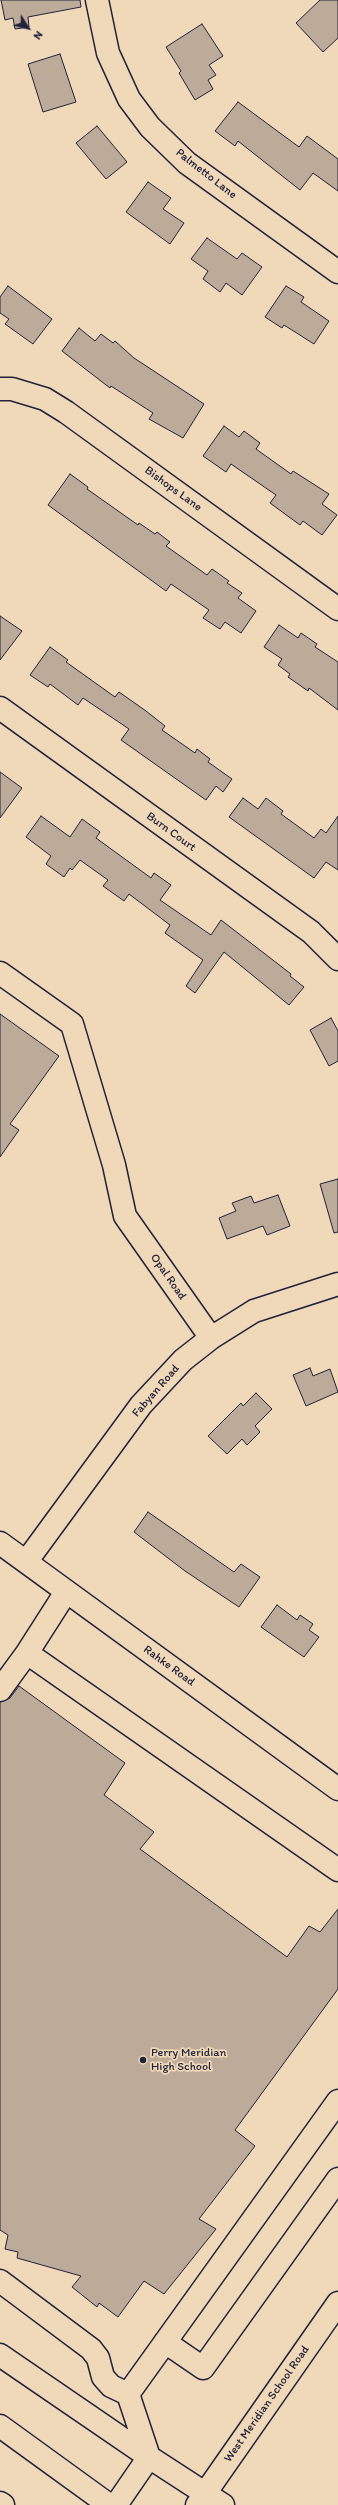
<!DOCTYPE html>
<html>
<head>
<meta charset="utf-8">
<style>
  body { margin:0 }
  #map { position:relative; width:338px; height:2505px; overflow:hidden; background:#f0d9b8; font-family:Itim,sans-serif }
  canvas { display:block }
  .north { position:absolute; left:8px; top:8px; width:40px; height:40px; -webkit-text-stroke:3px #f0d9b8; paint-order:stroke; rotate:126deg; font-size:11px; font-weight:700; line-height:16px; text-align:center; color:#22223b }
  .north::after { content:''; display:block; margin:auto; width:14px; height:18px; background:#22223b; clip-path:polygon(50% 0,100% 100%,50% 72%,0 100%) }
</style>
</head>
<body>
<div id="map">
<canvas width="338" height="2505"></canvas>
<div class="north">N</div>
</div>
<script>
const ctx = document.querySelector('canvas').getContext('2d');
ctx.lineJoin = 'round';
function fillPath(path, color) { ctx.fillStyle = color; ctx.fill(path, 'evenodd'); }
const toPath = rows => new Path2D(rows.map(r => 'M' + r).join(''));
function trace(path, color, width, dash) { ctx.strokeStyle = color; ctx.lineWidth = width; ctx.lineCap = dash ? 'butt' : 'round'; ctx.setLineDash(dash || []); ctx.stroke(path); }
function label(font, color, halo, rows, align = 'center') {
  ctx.font = font + ' Itim,sans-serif'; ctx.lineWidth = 3.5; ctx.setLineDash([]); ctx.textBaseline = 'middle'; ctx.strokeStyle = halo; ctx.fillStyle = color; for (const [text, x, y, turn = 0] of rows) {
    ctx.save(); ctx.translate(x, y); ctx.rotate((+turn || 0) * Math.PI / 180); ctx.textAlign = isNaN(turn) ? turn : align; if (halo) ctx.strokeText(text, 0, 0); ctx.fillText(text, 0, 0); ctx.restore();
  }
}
const building = toPath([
  [1,0,80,0,81,7,28,17,29,27,15,29,13,18,5,20,1,0],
  [320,0,338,0,338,38,323,52,296,23,320,0],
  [202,24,223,56,209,65,216,75,208,80,213,89,195,100,179,73,181,71,166,47,202,24],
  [60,54,76,102,43,112,28,64,60,54],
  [238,102,299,147,307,136,338,159,338,191,313,173,300,190,238,141,235,146,215,131,238,102],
  [97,126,127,162,106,179,76,143,97,126],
  [148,182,171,198,163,209,184,223,170,244,126,212,148,182],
  [207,238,237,259,242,253,262,267,242,295,226,283,220,292,203,279,208,271,191,259,207,238],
  [8,286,52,319,33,344,5,324,9,319,0,313,0,297,8,286],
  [286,286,304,297,301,302,329,321,314,344,284,325,282,328,265,317,286,286],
  [79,328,95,341,101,334,113,343,115,341,134,358,204,404,183,438,149,419,153,413,111,386,110,388,62,351,79,328],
  [224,426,239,437,244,431,260,443,256,449,291,474,293,471,329,494,322,504,337,515,322,535,303,521,300,525,270,503,276,495,231,464,226,472,203,456,224,426],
  [70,474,88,487,87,489,138,525,139,523,155,534,157,532,170,542,166,546,207,575,212,569,229,581,227,583,242,593,238,598,256,611,241,633,225,622,220,629,203,618,209,610,171,584,166,591,48,505,70,474],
  [0,616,22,631,0,660,0,616],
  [279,625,298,638,301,633,317,644,315,647,338,662,338,710,309,688,308,691,288,677,290,674,278,665,282,659,264,647,279,625],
  [50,647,68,660,66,662,115,697,119,692,146,711,165,726,162,730,195,753,197,749,210,759,208,762,232,779,223,792,216,786,206,800,121,740,129,729,83,698,78,705,50,684,48,687,30,675,50,647],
  [0,772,22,788,0,818,0,772],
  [243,798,258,809,266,798,283,811,281,814,314,838,321,829,326,833,338,816,338,870,326,862,314,878,229,817,243,798],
  [41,816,70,837,82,819,100,832,96,838,151,878,154,873,171,885,160,900,211,935,221,920,291,974,290,976,304,987,289,1005,224,952,195,993,186,986,203,960,165,933,170,925,129,894,124,901,103,886,108,880,80,860,72,870,70,868,64,877,46,864,51,856,26,837,41,816],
  [0,1014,59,1056,10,1124,19,1130,0,1157,0,1014],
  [331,1018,338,1031,338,1061,329,1066,310,1030,331,1018],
  [338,1179,338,1232,334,1233,320,1184,338,1179],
  [278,1195,290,1226,267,1235,263,1226,227,1239,219,1218,236,1211,232,1203,251,1196,254,1203,278,1195],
  [310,1368,313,1376,330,1369,338,1392,306,1406,293,1375,310,1368],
  [256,1393,272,1409,255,1426,260,1432,247,1445,242,1439,227,1454,208,1436,241,1403,243,1406,256,1393],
  [148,1512,234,1572,241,1564,260,1577,239,1607,185,1571,134,1532,148,1512],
  [277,1605,297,1620,300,1615,313,1624,309,1630,319,1637,304,1657,261,1627,277,1605],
  [19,1686,125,1763,104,1795,154,1832,140,1849,287,1957,309,1926,320,1932,338,1909,338,1989,235,2130,255,2146,199,2219,216,2229,164,2294,144,2281,118,2317,99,2303,97,2307,72,2287,81,2276,17,2258,18,2252,5,2249,8,2235,0,2230,0,1702,10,1698,19,1686]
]);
fillPath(building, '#bdab99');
trace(building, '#22223b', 1);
const minor = toPath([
  [97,0,108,53,129,99,150,127,187,163,338,272],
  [0,389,12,389,45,399,66,412,338,609],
  [0,708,311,932,338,959],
  [0,973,72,1024,114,1165,125,1216,211,1338],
  [0,1543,338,1789],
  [26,1562,141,1405,183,1360,211,1338,254,1311,338,1284],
  [66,1592,27,1653,338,1870],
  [0,1690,27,1653],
  [0,2281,91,2349,98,2358,103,2377,111,2386,128,2394],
  [165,2342,203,2368,338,2179],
  [0,2355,149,2457,116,2505],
  [0,2426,109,2505],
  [0,2503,3,2505],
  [223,2505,149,2457,128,2394,338,2101]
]);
const major = toPath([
  [197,2505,338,2303]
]);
trace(minor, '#22223b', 25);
trace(major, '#22223b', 25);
trace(minor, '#f0d9b8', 22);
trace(major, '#f0d9b8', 22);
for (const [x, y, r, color] of [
  [143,2060,4,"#22223b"]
]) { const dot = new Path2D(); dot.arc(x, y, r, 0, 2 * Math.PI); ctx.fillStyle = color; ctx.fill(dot); trace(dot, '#f0d9b8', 1.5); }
label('12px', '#22223b', '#f0d9b8', [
  ["Palmetto Lane",206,174,38],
  ["Bishops Lane",173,489,36],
  ["Burn Court",171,832,36],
  ["Opal Road",168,1277,55],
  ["Fabyan Road",156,1391,-49],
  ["Rahke Road",169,1666,36],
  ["West Meridian School Road",267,2404,-55]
]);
label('12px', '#22223b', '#f0d9b8', [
  ["Perry Meridian",151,2053],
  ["High School",151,2067]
], 'left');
</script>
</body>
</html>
